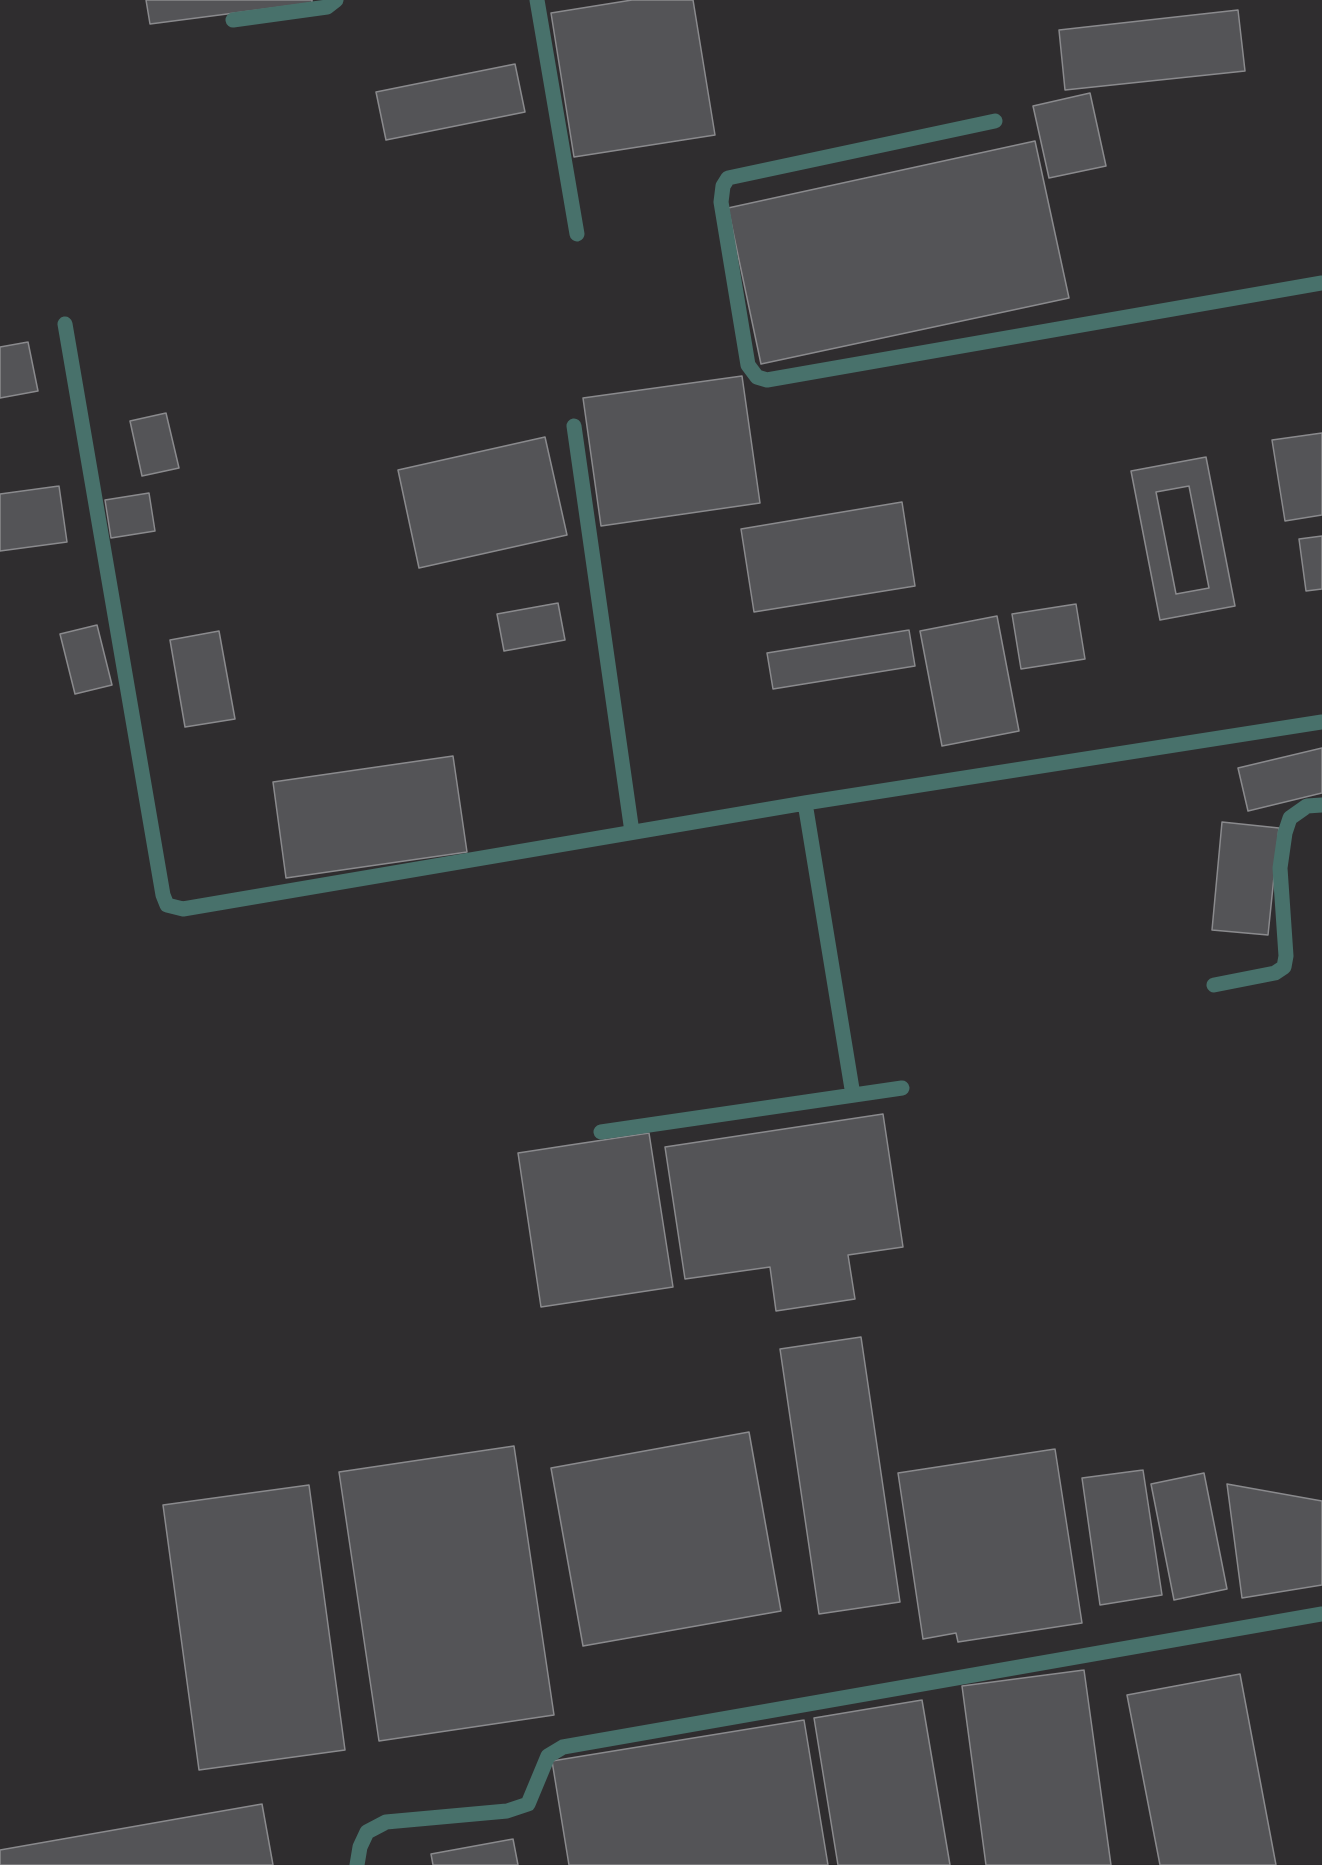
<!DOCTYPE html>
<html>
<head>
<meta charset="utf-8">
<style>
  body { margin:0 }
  canvas { display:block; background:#2f2d2f }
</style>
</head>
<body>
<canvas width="1322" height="1865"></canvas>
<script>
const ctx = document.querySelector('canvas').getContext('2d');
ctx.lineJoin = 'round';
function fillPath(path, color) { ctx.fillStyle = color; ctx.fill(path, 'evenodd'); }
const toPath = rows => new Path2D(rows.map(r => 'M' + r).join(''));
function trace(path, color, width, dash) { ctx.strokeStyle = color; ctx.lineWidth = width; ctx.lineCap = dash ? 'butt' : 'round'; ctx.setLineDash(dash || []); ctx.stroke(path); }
const building = toPath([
  [146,0,312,0,312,3,150,24,146,0],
  [632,0,693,0,715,135,574,157,551,13,632,0],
  [1238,10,1245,71,1065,90,1059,30,1238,10],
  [515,64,525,112,386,140,376,92,515,64],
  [1090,93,1106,166,1049,178,1033,106,1090,93],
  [1035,141,1069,298,761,364,728,208,1035,141],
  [28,342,38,391,0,398,0,347,28,342],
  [742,376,760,503,601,526,583,398,742,376],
  [166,413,179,468,142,476,130,421,166,413],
  [1322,433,1322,515,1285,521,1272,440,1322,433],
  [545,437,567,535,419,568,398,470,545,437],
  [1206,457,1235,606,1160,620,1131,471,1206,457],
  [1189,486,1209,588,1176,594,1156,492,1189,486],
  [59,486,67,542,0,551,0,494,59,486],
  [149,493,155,531,111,538,105,500,149,493],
  [902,502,915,586,754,612,741,529,902,502],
  [1322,536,1322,589,1306,591,1299,539,1322,536],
  [558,603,565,640,504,651,497,614,558,603],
  [1076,604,1085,659,1021,669,1012,614,1076,604],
  [997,616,1019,731,942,746,920,631,997,616],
  [97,625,112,685,75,694,60,634,97,625],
  [909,630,915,666,773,689,767,653,909,630],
  [219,631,235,719,185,727,170,640,219,631],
  [1322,748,1322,793,1248,811,1238,768,1322,748],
  [453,756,467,852,286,878,273,782,453,756],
  [1222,822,1279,828,1268,935,1212,930,1222,822],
  [883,1114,903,1247,848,1255,855,1299,776,1311,770,1267,685,1279,665,1147,883,1114],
  [649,1133,673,1287,541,1307,518,1153,649,1133],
  [861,1337,900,1602,819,1614,780,1349,861,1337],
  [749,1432,781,1611,583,1646,551,1468,749,1432],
  [514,1446,554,1715,379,1741,339,1472,514,1446],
  [1055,1449,1082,1623,958,1642,956,1633,923,1639,898,1473,1055,1449],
  [1143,1470,1162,1595,1100,1605,1082,1478,1143,1470],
  [1204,1473,1227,1589,1174,1600,1151,1484,1204,1473],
  [1227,1484,1322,1501,1322,1585,1242,1598,1227,1484],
  [309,1485,345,1750,199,1770,163,1505,309,1485],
  [1084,1670,1111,1865,986,1865,962,1686,1084,1670],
  [1240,1674,1276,1865,1160,1865,1127,1695,1240,1674],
  [922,1700,950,1865,838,1865,814,1718,922,1700],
  [804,1720,828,1865,569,1865,552,1761,804,1720],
  [262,1804,273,1865,0,1865,0,1850,262,1804],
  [513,1839,518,1865,433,1865,431,1854,513,1839]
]);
fillPath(building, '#545457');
trace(building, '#8a8a8d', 1.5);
trace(toPath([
  [537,0,577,234],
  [233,20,327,7,336,0],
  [995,121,728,178,723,186,721,202,748,365,757,377,767,380,1322,283],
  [65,324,163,895,167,905,183,909,805,803,1322,722],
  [574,426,632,832],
  [805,803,853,1095],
  [1214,985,1275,973,1284,967,1286,956,1280,868,1285,833,1290,818,1307,806,1322,805],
  [601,1132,902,1088],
  [357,1865,360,1847,367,1832,386,1822,507,1811,528,1804,548,1756,563,1747,1322,1614]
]), '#48716b', 15);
</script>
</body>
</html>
